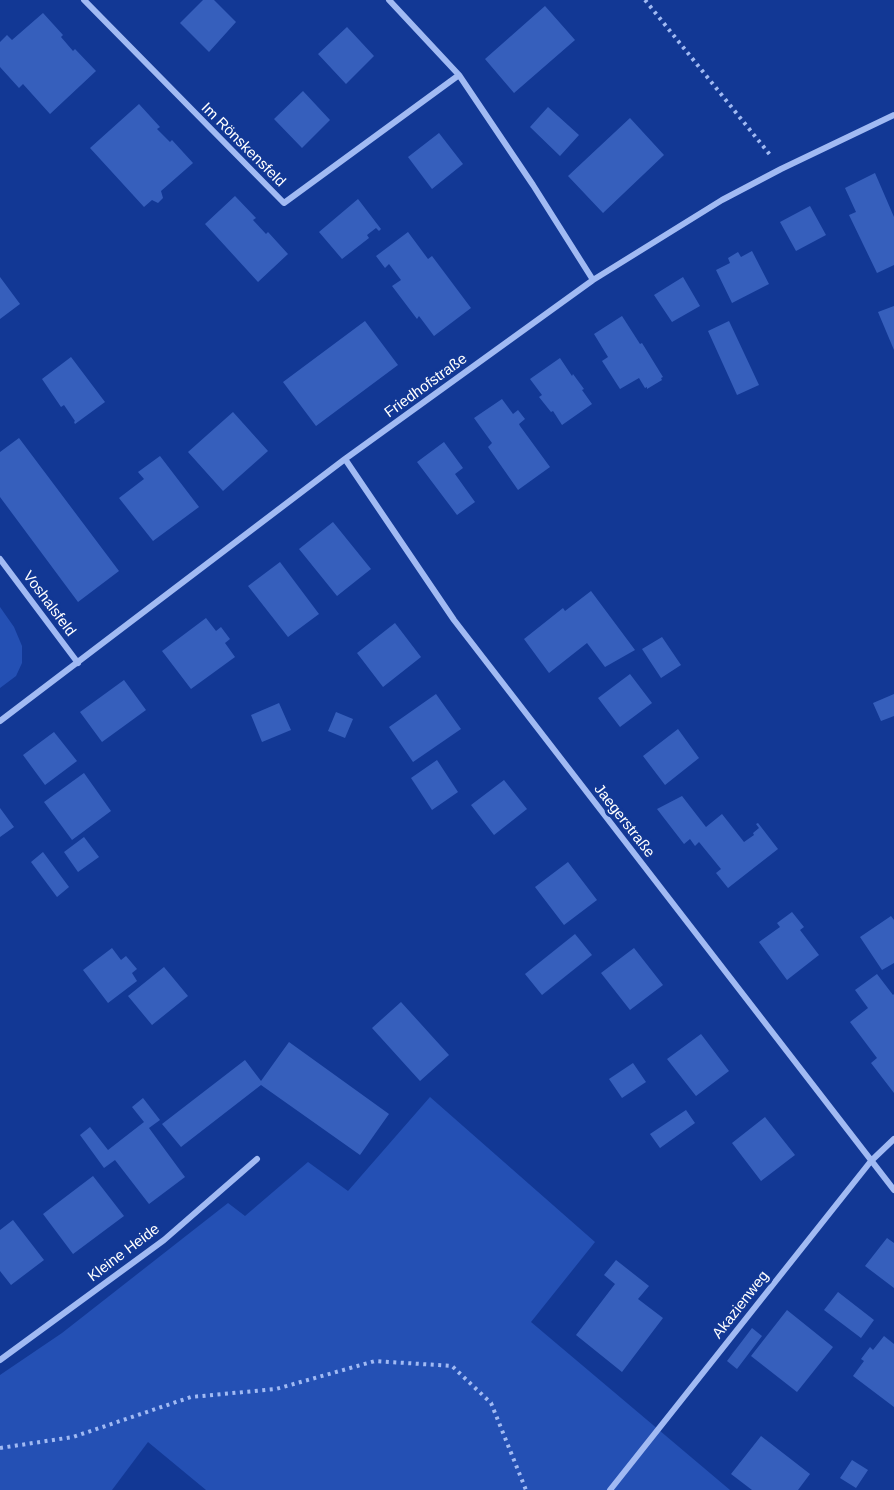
<!DOCTYPE html>
<html>
<head>
<meta charset="utf-8">
<style>
  body { margin:0 }
  canvas { display:block; background:#123895 }
</style>
</head>
<body>
<canvas width="894" height="1490"></canvas>
<script>
const ctx = document.querySelector('canvas').getContext('2d');
ctx.lineJoin = 'round';
function fillPath(path, color) { ctx.fillStyle = color; ctx.fill(path, 'evenodd'); }
const toPath = rows => new Path2D(rows.map(r => 'M' + r).join(''));
function trace(path, color, width, dash) { ctx.strokeStyle = color; ctx.lineWidth = width; ctx.lineCap = dash ? 'butt' : 'round'; ctx.setLineDash(dash || []); ctx.stroke(path); }
function label(font, color, halo, rows, align = 'center') {
  ctx.font = font + ' Helvetica,sans-serif'; ctx.lineWidth = 6; ctx.setLineDash([]); ctx.textBaseline = 'middle'; ctx.strokeStyle = halo; ctx.fillStyle = color; for (const [text, x, y, turn = 0] of rows) {
    ctx.save(); ctx.translate(x, y); ctx.rotate((+turn || 0) * Math.PI / 180); ctx.textAlign = isNaN(turn) ? turn : align; if (halo) ctx.strokeText(text, 0, 0); ctx.fillText(text, 0, 0); ctx.restore();
  }
}
fillPath(toPath([
  [0,607,14,627,22,646,22,663,16,676,0,688],
  [430,1097,595,1242,531,1322,730,1490,206,1490,148,1442,112,1490,0,1490,0,1375,62,1333,228,1203,245,1216,308,1162,348,1191]
]), '#2450b4');
fillPath(toPath([
  [203,0,214,0,236,22,209,52,180,23],
  [545,6,575,40,514,93,485,59],
  [43,13,63,35,61,37,73,51,75,49,96,71,50,114,23,84,19,88,0,67,0,42,7,35,12,40],
  [347,27,374,56,346,84,318,54],
  [303,91,330,120,302,148,274,119],
  [139,104,160,127,157,129,170,142,172,140,193,163,161,191,163,198,158,203,152,200,144,207,90,148],
  [548,107,579,135,560,156,530,127],
  [630,118,664,155,603,213,568,176],
  [439,133,463,164,432,189,408,157],
  [875,173,894,217,894,265,877,273,849,215,856,212,845,188],
  [235,196,256,218,253,220,266,234,268,232,288,254,258,282,205,224],
  [358,199,381,229,379,231,376,228,367,235,369,238,342,259,319,232],
  [810,206,826,235,796,251,780,222],
  [408,232,428,259,432,256,471,308,434,336,419,316,417,319,392,286,401,280,389,264,385,268,376,256],
  [752,251,769,284,732,303,716,270,730,263,728,258,738,252,741,257],
  [0,277,20,304,0,319],
  [683,277,700,306,672,322,654,295],
  [894,306,894,350,878,312],
  [622,316,640,344,642,343,663,377,661,378,662,380,647,389,647,387,645,388,639,378,620,389,602,361,608,357,594,334],
  [365,321,398,365,316,426,283,382],
  [729,321,759,385,737,395,708,331],
  [71,357,105,402,75,424,74,422,75,421,64,405,61,407,42,379],
  [560,358,572,376,573,374,584,389,582,390,592,404,562,425,553,411,551,412,539,397,542,395,530,379],
  [502,399,513,414,518,410,525,419,519,424,520,426,550,467,518,490,488,447,492,443,474,418],
  [233,412,268,451,223,491,188,452],
  [19,438,119,571,78,602,0,497,0,452],
  [444,442,463,468,455,474,475,502,457,515,417,462],
  [160,456,199,507,153,541,119,498,144,479,138,472],
  [333,522,371,569,337,596,299,549],
  [280,562,319,614,288,637,248,586],
  [591,591,635,650,605,667,587,643,549,673,524,639,563,608,565,611],
  [206,618,216,631,221,627,230,639,225,643,235,657,191,689,162,651],
  [395,623,421,657,383,687,357,653],
  [662,637,681,665,661,678,642,649],
  [630,674,652,703,620,727,598,698],
  [124,680,146,710,102,742,80,712],
  [436,694,461,729,413,762,389,727],
  [894,694,894,716,881,721,873,703],
  [279,703,291,730,262,742,251,715],
  [336,712,353,719,345,738,328,731],
  [678,729,699,758,665,785,643,756],
  [54,732,77,761,45,785,23,755],
  [437,760,458,792,432,810,411,778],
  [84,773,111,811,72,840,44,802],
  [504,780,527,809,494,835,471,805],
  [682,796,706,827,722,814,744,842,754,835,753,833,759,828,756,824,758,823,778,849,728,888,716,873,721,869,699,842,695,846,690,839,684,844,657,809],
  [0,808,14,827,0,837],
  [84,837,99,857,78,872,64,852],
  [43,852,69,887,57,897,31,862],
  [568,862,597,900,564,925,535,887],
  [792,912,804,927,800,930,819,955,787,980,759,942,780,927,777,923],
  [891,916,894,920,894,963,882,970,860,937],
  [575,934,592,955,542,995,525,974],
  [112,948,121,960,126,956,137,969,132,973,137,981,108,1003,83,970],
  [634,948,663,985,630,1010,601,973],
  [164,967,188,996,152,1025,128,996],
  [877,974,893,995,894,994,894,1093,871,1063,877,1058,850,1022,868,1008,855,990],
  [401,1002,449,1055,420,1081,372,1028],
  [701,1034,729,1071,696,1096,667,1059],
  [289,1042,389,1114,360,1155,261,1085,181,1147,162,1124,245,1060,261,1081],
  [633,1063,646,1082,622,1098,609,1079],
  [143,1098,160,1120,149,1128,185,1177,149,1204,115,1160,104,1168,80,1135,90,1127,108,1150,144,1122,132,1107],
  [686,1110,695,1123,660,1148,650,1134],
  [765,1117,795,1155,761,1181,732,1143],
  [93,1176,124,1216,73,1254,43,1214],
  [13,1220,44,1260,11,1285,0,1271,0,1230],
  [887,1238,894,1243,894,1288,865,1266],
  [616,1260,649,1286,638,1299,663,1318,622,1372,576,1335,615,1284,604,1275],
  [838,1292,874,1320,861,1338,824,1310],
  [787,1310,833,1347,797,1392,751,1356],
  [752,1328,762,1336,737,1369,727,1361],
  [884,1336,894,1344,894,1407,853,1376,864,1361,861,1359,870,1347,873,1350],
  [761,1436,810,1474,798,1490,752,1490,731,1474],
  [852,1460,868,1470,856,1488,840,1478]
]), '#365fbc');
trace(toPath([
  [645,0,771,156],
  [0,1448,73,1437,191,1397,276,1389,375,1361,452,1366,491,1403,526,1490]
]), '#a1baf3', 4, [3, 4.5]);
trace(toPath([
  [84,0,284,203,459,75],
  [389,0,459,75,533,185,593,280],
  [345,459,454,620,894,1190],
  [0,559,78,663],
  [0,721,345,459,593,280,722,200,781,169,894,115],
  [0,1360,164,1240,257,1159],
  [610,1490,871,1161,894,1139]
]), '#a1baf3', 6);
label('15px', '#fff', '#123895', [
  ["Im Rönskensfeld",243,145,45],
  ["Friedhofstraße",426,386,-36],
  ["Voshalsfeld",49,604,53],
  ["Jaegerstraße",624,821,52],
  ["Kleine Heide",124,1253,-37],
  ["Akazienweg",741,1305,-52]
]);
</script>
</body>
</html>
